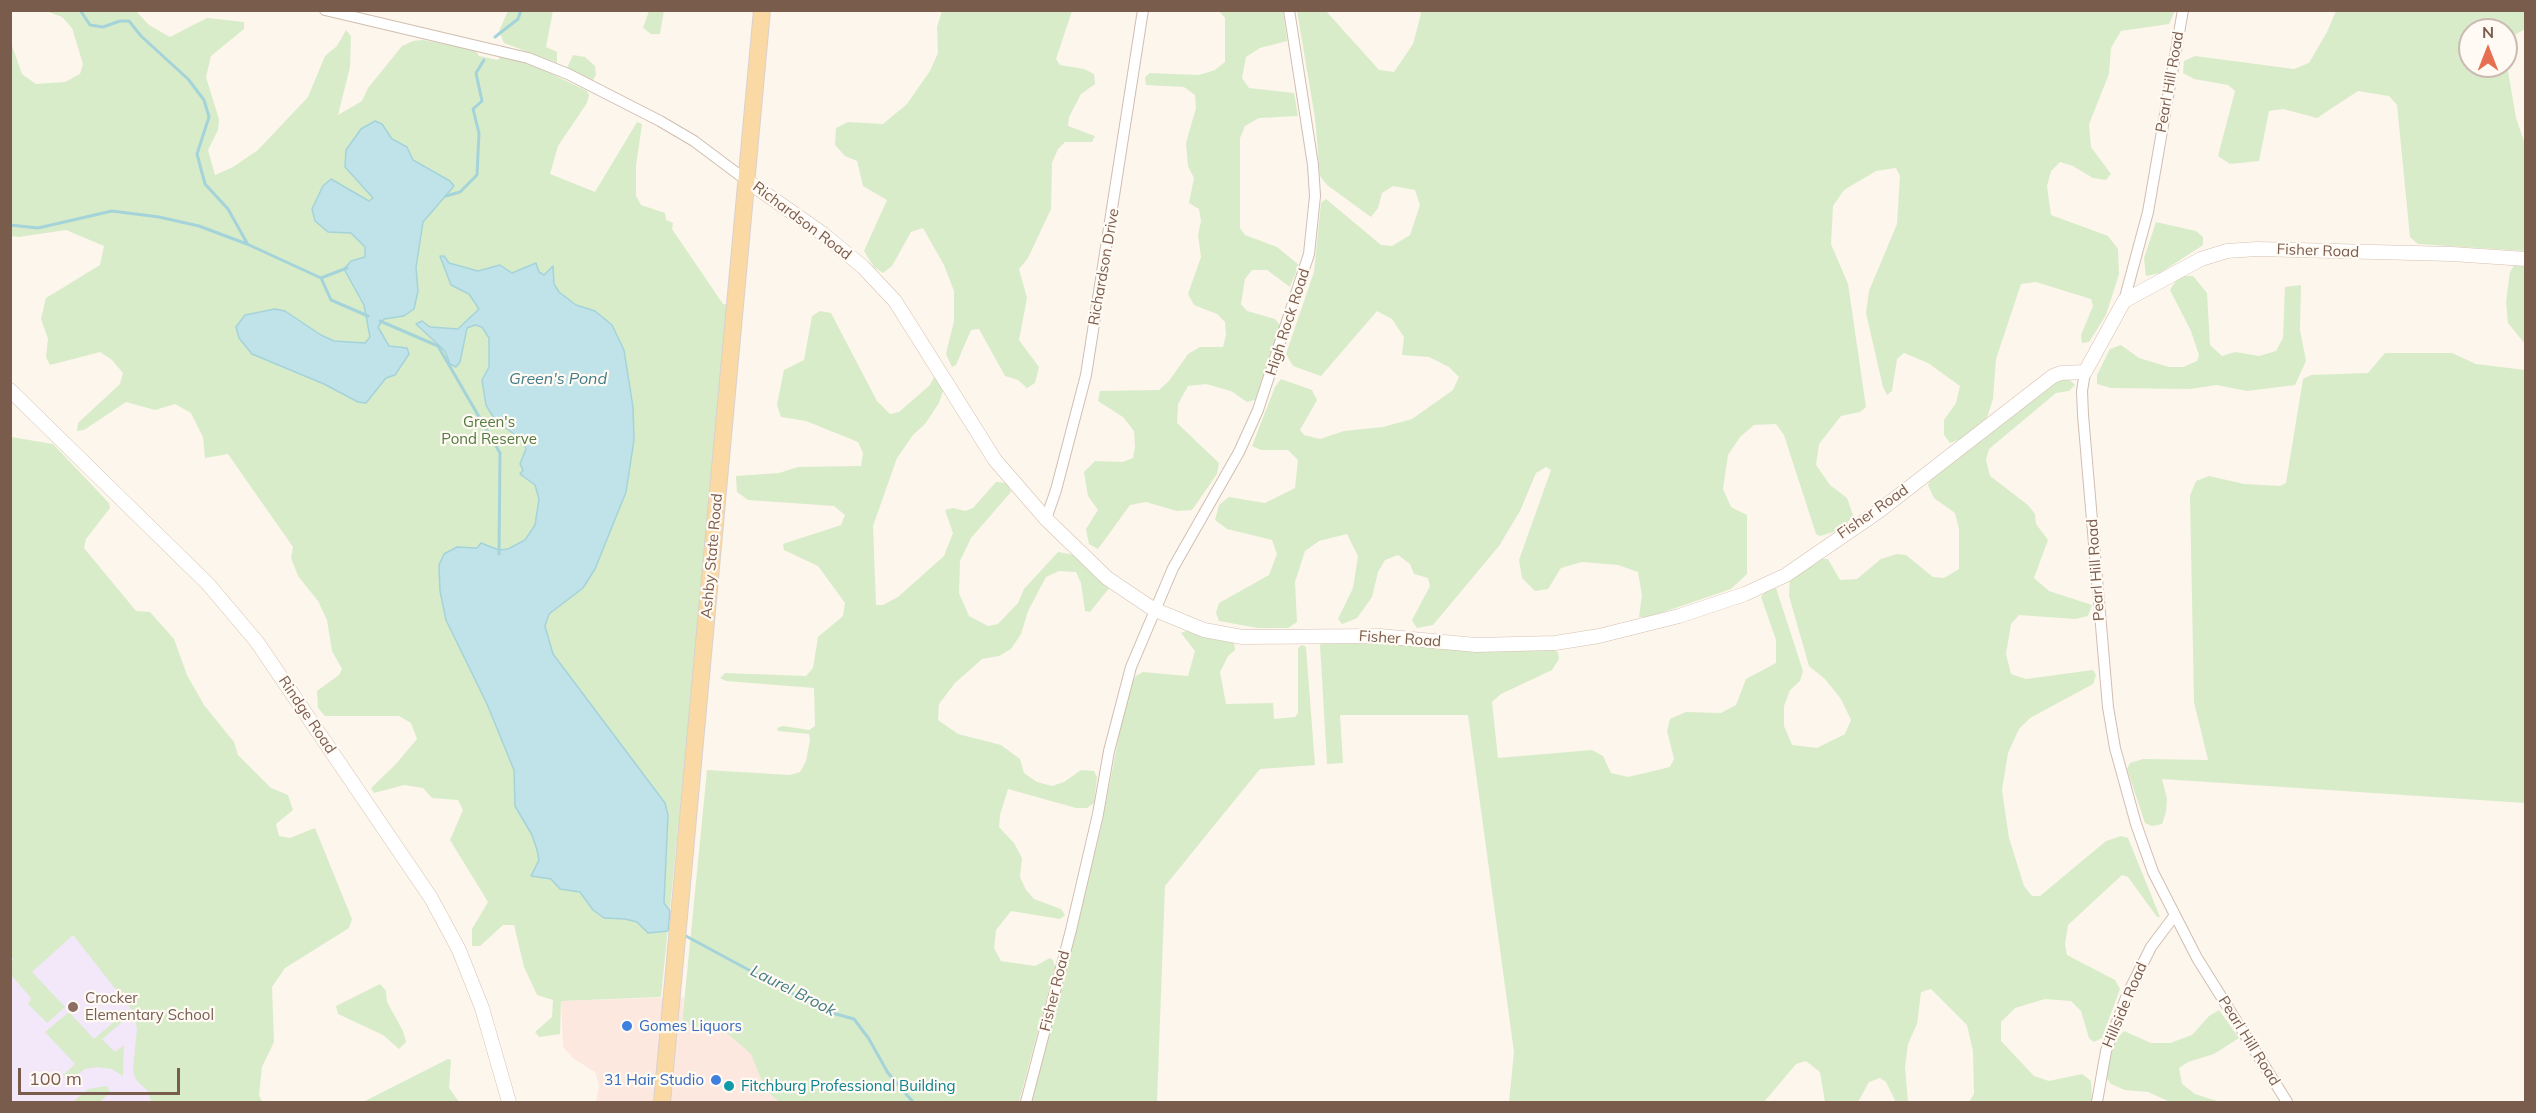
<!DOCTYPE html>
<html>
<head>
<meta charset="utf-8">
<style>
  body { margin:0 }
  #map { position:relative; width:2536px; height:1113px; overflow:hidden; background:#fdf6ec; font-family:Mulish,sans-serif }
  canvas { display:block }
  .frame { position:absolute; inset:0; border:12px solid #7a5c4d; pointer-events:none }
  .north { position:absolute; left:2458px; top:18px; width:60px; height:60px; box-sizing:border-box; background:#fffaf3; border:2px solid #cabbb1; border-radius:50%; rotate:0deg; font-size:16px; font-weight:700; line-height:24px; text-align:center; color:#7a5c4d }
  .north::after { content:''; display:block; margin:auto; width:21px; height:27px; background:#e76f51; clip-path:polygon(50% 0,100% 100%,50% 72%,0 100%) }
  .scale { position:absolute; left:18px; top:1068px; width:162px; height:27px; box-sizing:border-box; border:3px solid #7a5c4d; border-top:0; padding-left:8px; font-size:18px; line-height:21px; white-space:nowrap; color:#7a5c4d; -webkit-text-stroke:4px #fffaf3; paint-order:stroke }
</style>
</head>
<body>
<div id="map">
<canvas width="2536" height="1113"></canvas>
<div class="frame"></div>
<div class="north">N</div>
<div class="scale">100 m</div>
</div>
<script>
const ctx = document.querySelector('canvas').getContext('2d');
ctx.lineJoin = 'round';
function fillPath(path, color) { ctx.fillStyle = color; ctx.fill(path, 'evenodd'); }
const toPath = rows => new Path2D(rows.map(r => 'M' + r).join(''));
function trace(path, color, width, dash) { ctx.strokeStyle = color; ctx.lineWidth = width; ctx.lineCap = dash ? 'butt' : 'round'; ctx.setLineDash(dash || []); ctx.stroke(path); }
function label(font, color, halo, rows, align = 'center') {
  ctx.font = font + ' Mulish,sans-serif'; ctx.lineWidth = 4.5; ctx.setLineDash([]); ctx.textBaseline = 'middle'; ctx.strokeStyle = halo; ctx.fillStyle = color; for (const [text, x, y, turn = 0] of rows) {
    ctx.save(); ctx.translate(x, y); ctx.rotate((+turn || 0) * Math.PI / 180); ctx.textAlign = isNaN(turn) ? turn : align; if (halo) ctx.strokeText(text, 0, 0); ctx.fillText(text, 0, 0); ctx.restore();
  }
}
fillPath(toPath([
  [684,997,682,1024,737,1036,747,1043,765,1089,779,1102,596,1102,599,1085,595,1072,574,1059,563,1047,561,1001]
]), '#fde8e0');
fillPath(toPath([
  [10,761,188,1102,11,1102]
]), '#f3e8fa');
fillPath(toPath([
  [46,11,136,11,149,25,170,37,207,18,244,22,244,29,211,56,206,77,219,119,218,130,208,150,215,175,233,167,258,150,308,97,325,56,337,46,346,30,351,36,350,67,338,115,362,101,368,88,402,46,413,41,423,40,475,50,479,56,498,60,501,55,533,65,587,91,589,95,587,103,558,146,550,174,595,192,637,122,642,124,636,166,636,196,641,205,665,213,666,220,673,223,672,229,723,304,731,305,661,997,561,1001,560,1034,539,1037,535,1032,552,1017,553,1000,537,995,532,984,524,967,514,925,503,925,480,946,472,946,472,929,488,902,450,840,463,810,458,800,432,798,423,788,404,785,374,793,371,788,395,765,417,739,411,723,399,716,325,716,318,708,317,691,339,675,342,669,332,651,327,620,318,601,298,576,291,558,293,547,228,454,205,458,203,437,191,413,175,404,155,410,126,402,84,430,77,431,78,423,120,384,123,373,112,360,100,352,50,365,46,357,48,339,41,319,46,298,100,265,104,246,66,230,19,237,11,236,10,40,22,74,36,84,65,82,80,74,83,64,72,28,62,17],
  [508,11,553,11,546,47,557,52,557,63,504,43,499,31],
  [649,11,664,11,660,34,651,34,643,28],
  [942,11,1072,11,1056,59,1060,65,1084,69,1094,74,1095,84,1081,94,1069,117,1068,126,1095,136,1092,142,1065,142,1058,149,1052,163,1051,209,1028,258,1019,269,1027,298,1019,340,1039,367,1035,383,1027,388,1018,380,1005,376,979,329,971,330,956,365,952,367,946,354,954,321,954,291,944,265,923,228,911,232,892,266,883,273,874,267,864,251,887,200,863,186,857,161,845,156,835,145,836,128,848,122,883,124,907,104,930,71,938,53,937,27],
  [1219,11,1283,11,1287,41,1260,48,1246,57,1242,78,1249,88,1294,93,1298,116,1259,118,1245,126,1240,138,1240,228,1245,235,1277,247,1299,265,1290,287,1267,270,1252,270,1245,279,1241,304,1247,311,1275,319,1280,325,1255,400,1247,402,1231,391,1206,384,1188,386,1178,404,1177,423,1219,463,1217,474,1192,510,1177,511,1146,502,1130,505,1098,549,1089,544,1086,529,1098,510,1088,496,1084,472,1095,461,1123,462,1133,458,1135,447,1134,431,1123,417,1098,401,1100,391,1159,390,1169,381,1188,354,1200,347,1223,347,1226,335,1225,322,1217,314,1194,305,1188,294,1201,257,1198,235,1201,221,1199,209,1189,203,1194,178,1188,166,1186,143,1196,108,1195,95,1184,87,1146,85,1145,77,1150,73,1199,75,1215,70,1225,62,1225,18],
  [1297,11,1326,11,1379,70,1394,72,1413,44,1421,14,1419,11,2175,11,2169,24,2121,31,2111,48,2109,74,2089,124,2091,147,2111,174,2106,180,2093,178,2073,166,2060,162,2051,171,2047,186,2051,215,2108,236,2118,249,2119,274,2106,315,2089,342,2082,343,2081,335,2093,306,2091,299,2036,282,2021,284,1996,359,1993,399,1987,418,1961,439,1950,443,1944,435,1944,420,1956,403,1960,386,1928,363,1904,353,1897,359,1892,391,1887,395,1883,387,1866,313,1869,291,1897,224,1900,176,1896,168,1876,171,1844,190,1833,206,1831,244,1848,284,1866,407,1860,412,1841,416,1819,444,1816,465,1830,485,1847,498,1853,515,1843,529,1820,536,1816,534,1784,435,1776,424,1754,425,1740,437,1728,455,1723,489,1731,507,1747,515,1747,574,1731,589,1649,617,1639,617,1642,595,1638,572,1618,565,1582,562,1561,568,1548,589,1535,591,1522,578,1519,560,1551,470,1546,467,1536,473,1520,511,1499,546,1433,625,1417,628,1412,620,1430,586,1428,578,1414,574,1410,564,1398,555,1385,560,1378,572,1372,597,1357,618,1342,624,1338,619,1353,588,1358,556,1347,534,1319,541,1305,551,1295,582,1297,622,1288,628,1258,628,1219,621,1216,613,1219,603,1269,575,1277,554,1272,540,1227,529,1215,520,1219,505,1229,497,1265,503,1295,488,1298,460,1288,450,1261,450,1252,446,1275,387,1281,379,1312,390,1317,400,1300,430,1304,435,1320,439,1344,431,1383,427,1412,419,1453,390,1459,377,1449,367,1429,357,1402,355,1404,337,1392,319,1377,311,1321,376,1293,366,1286,354,1314,272,1321,203,1326,199,1381,245,1392,246,1410,235,1420,205,1415,190,1393,186,1382,193,1378,208,1371,217,1327,185,1320,176,1315,118],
  [2336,11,2525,11,2525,29,2508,39,2507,65,2516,118,2525,144,2525,251,2418,244,2410,237,2397,105,2389,96,2358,91,2317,118,2283,109,2269,111,2259,161,2230,164,2218,156,2235,91,2228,85,2194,79,2183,73,2184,61,2195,56,2294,69,2309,63,2327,32],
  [2470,30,2506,30,2506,66,2470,66],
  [573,55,585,57,595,66,596,75,593,80,567,68],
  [2156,222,2196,231,2203,237,2203,245,2160,273,2146,276,2144,258],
  [2516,262,2525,263,2525,344,2508,323,2506,302,2510,272],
  [2179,276,2193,276,2207,293,2210,345,2222,356,2235,352,2259,356,2276,351,2283,338,2285,287,2301,285,2300,330,2306,361,2295,385,2247,391,2217,385,2190,389,2111,388,2097,384,2097,375,2110,349,2121,345,2139,358,2169,367,2183,367,2197,361,2199,355,2191,331,2170,290],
  [820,311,831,313,877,401,890,414,899,412,930,385,934,377,939,378,943,391,939,403,925,424,913,435,897,458,873,526,876,605,883,605,898,597,944,556,953,533,945,510,953,508,965,511,973,508,996,482,1007,483,1011,492,971,538,960,561,959,593,969,616,988,626,998,624,1018,603,1024,589,1058,552,1074,555,1110,587,1090,612,1085,611,1081,583,1076,572,1059,571,1046,577,1028,611,1021,634,1011,649,999,656,982,659,955,683,939,704,938,720,958,734,1001,745,1020,759,1024,773,1037,782,1052,786,1064,782,1081,770,1094,771,1097,777,1094,803,1087,808,1076,808,1008,789,1000,815,999,827,1014,843,1022,858,1020,877,1026,890,1034,899,1061,909,1065,915,1060,919,1011,911,996,930,994,948,1001,961,1035,966,1050,958,1053,960,1055,967,1019,1102,779,1102,765,1089,751,1054,728,1034,682,1024,707,770,790,775,800,772,806,761,810,740,809,734,778,731,777,728,783,726,809,730,815,726,814,688,726,681,720,678,725,673,806,676,813,668,818,637,843,616,845,603,818,566,784,550,783,544,841,525,845,515,834,506,748,500,737,492,736,476,779,473,798,467,861,466,863,453,858,442,806,421,781,417,777,405,784,370,804,360,812,316],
  [2385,353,2452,353,2476,364,2525,370,2525,803,2162,779,2167,799,2166,812,2162,824,2152,826,2145,823,2127,769,2130,763,2143,759,2208,760,2194,702,2190,496,2196,481,2209,476,2244,484,2280,486,2286,483,2303,379,2311,375,2368,373],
  [2060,379,2070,380,2075,385,2069,391,2056,393,1989,449,1986,460,1990,476,2028,505,2035,514,2036,524,2048,540,2034,578,2049,591,2092,605,2088,616,2075,619,2019,615,2011,624,2006,654,2011,674,2026,679,2093,670,2096,675,2093,684,2030,718,2019,729,2008,753,2002,790,2009,838,2024,886,2032,896,2040,896,2106,841,2121,836,2128,838,2160,917,2157,917,2128,877,2122,875,2068,925,2065,944,2067,955,2115,980,2120,989,2102,1038,2094,1042,2089,1038,2081,1011,2071,1001,2045,999,2015,1008,2001,1022,2001,1041,2034,1076,2049,1081,2082,1074,2091,1081,2092,1102,1969,1102,1974,1094,1973,1051,1967,1025,1931,989,1921,992,1917,1024,1908,1044,1905,1067,1908,1102,1896,1102,1886,1082,1880,1078,1869,1082,1858,1102,1825,1102,1820,1072,1806,1061,1796,1064,1764,1102,1509,1102,1514,1052,1468,715,1340,715,1343,763,1327,764,1320,645,1323,642,1548,648,1558,652,1559,659,1552,670,1501,694,1492,702,1498,758,1592,750,1603,756,1611,773,1628,777,1670,767,1674,759,1667,731,1670,719,1686,712,1721,713,1736,705,1746,679,1776,663,1776,640,1761,597,1766,591,1776,588,1803,671,1800,681,1790,690,1784,706,1784,726,1792,745,1817,748,1845,734,1851,720,1841,699,1825,679,1809,666,1789,596,1790,578,1821,559,1828,559,1840,580,1857,579,1881,559,1897,554,1906,555,1933,577,1944,578,1959,569,1959,529,1955,513,1934,498,1928,485,1931,478,2050,384],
  [11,437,53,444,109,503,110,508,86,539,84,548,136,611,150,612,174,639,187,675,204,705,234,742,238,755,271,788,288,795,293,810,276,824,279,836,290,838,315,828,352,919,349,928,285,968,272,987,274,1042,262,1067,259,1095,262,1102,151,1102,148,1091,136,1080,133,1071,137,1028,132,1010,73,935,32,972,65,1007,47,1023,28,1004,31,998,11,975,11,962,14,960,10,955],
  [1191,629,1234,643,1235,650,1228,656,1220,672,1226,704,1273,703,1274,719,1295,717,1298,713,1298,648,1302,645,1306,647,1315,765,1260,769,1165,886,1157,1102,1031,1102,1101,828,1128,689,1136,676,1143,672,1188,676,1195,651,1181,633],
  [380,984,386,991,387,1002,403,1031,406,1042,399,1049,383,1035,338,1014,336,1006],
  [2219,1010,2239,1038,2214,1054,2188,1062,2179,1068,2182,1084,2195,1094,2220,1102,2170,1102,2148,1092,2125,1090,2111,1084,2104,1075,2117,1038,2124,1031,2151,1043,2170,1043,2192,1035,2209,1016],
  [69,1012,94,1039,121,1016,121,1023,102,1039,115,1052,124,1045,123,1076,112,1069,97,1067,85,1069,69,1081,63,1075,75,1064,45,1032],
  [448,1059,451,1060,449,1088,459,1102,363,1102],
  [107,1086,110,1092,100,1102,73,1102,88,1089]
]), '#d8ecc9');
const water = toPath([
  [375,121,382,124,392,139,407,147,413,160,450,181,454,186,423,222,416,267,418,291,414,309,404,316,384,319,378,327,389,346,407,348,409,354,395,375,386,378,366,403,358,402,324,384,252,354,239,338,236,327,245,315,275,309,285,311,321,335,334,341,365,343,370,337,364,305,344,269,351,261,365,257,365,247,351,233,328,232,315,221,312,209,323,186,331,179,369,201,373,198,345,167,346,150,361,129,375,121],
  [440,256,444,256,449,263,478,271,500,265,512,273,536,263,539,272,544,275,553,266,554,284,559,292,576,305,595,311,612,325,624,350,633,407,634,440,626,492,595,569,583,588,549,614,545,626,553,654,665,803,668,815,664,903,670,911,668,931,648,933,637,922,625,919,604,918,593,910,580,892,560,889,551,879,531,876,539,860,537,850,532,835,515,806,514,770,487,704,446,620,440,591,439,565,444,554,457,547,477,548,481,543,499,550,508,549,525,540,535,525,539,499,535,485,520,474,523,470,520,464,526,449,523,441,495,420,486,405,482,380,489,367,489,338,482,327,475,325,467,328,460,362,456,367,450,364,445,351,416,324,422,321,430,327,458,329,479,309,469,294,451,285,440,256]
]);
fillPath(water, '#bfe3e8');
trace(water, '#a5d3da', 1.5);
trace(toPath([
  [80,10,90,25,103,27,120,21,129,21,141,36,188,79,204,100,209,117,197,154,205,184,228,209,247,243],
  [495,37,518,19,521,10],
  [446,196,460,192,477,175,479,133,473,109,482,101,476,73,484,60],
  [10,225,38,228,112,211,159,217,199,226,247,244,321,278,331,300,368,316],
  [321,278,347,268],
  [380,321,438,346,500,453,499,554],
  [684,935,825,1011,854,1019,869,1039,888,1073,913,1102]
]), '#a5d3da', 3);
const street = toPath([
  [325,10,528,58,568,74,660,121,694,141,746,180],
  [2124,301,2148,212,2183,10],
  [2085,372,2082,391,2083,415,2108,707,2115,748,2136,824,2153,872,2197,958,2287,1102],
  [1046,519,1056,490,1086,375,1143,10],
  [1026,1102,1071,930,1098,814,1109,751,1131,667,1173,568,1239,452,1258,410,1309,254,1315,196,1313,165,1289,10],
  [2097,1102,2106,1051,2127,995,2151,947,2175,915]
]);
const secondary = toPath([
  [746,180,823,234,863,267,895,301,995,460,1046,519,1107,578,1153,609,1204,630,1242,637,1380,636,1476,645,1555,643,1599,636,1679,616,1745,594,1786,575,1879,511,2053,376,2061,373,2085,372,2124,301,2201,259,2227,251,2257,249,2452,254,2526,259],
  [10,390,208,584,257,642,431,898,444,922,459,950,482,1008,509,1102]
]);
const primary = toPath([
  [662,1102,762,10]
]);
trace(street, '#d1beb0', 12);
trace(secondary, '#d6c0b0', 15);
trace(primary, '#dad1cd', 18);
trace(street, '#fff', 10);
trace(secondary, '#fff', 14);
trace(primary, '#fbd9a5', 16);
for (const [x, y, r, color] of [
  [73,1007,6,"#8d6e63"],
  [627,1026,6,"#3f7fe0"],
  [716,1080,6,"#3f7fe0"],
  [729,1086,6,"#0f9aa8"]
]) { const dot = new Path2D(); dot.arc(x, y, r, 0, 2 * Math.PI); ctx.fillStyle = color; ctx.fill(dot); trace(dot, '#fffaf3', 2); }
label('15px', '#7a5c4d', '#fffaf3', [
  ["Pearl Hill Road",2170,82,-80],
  ["Richardson Road",802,221,37],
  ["Fisher Road",2318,251,2],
  ["Richardson Drive",1104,267,-80],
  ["High Rock Road",1288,322,-72],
  ["Fisher Road",1873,512,-35],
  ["Ashby State Road",712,556,-85],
  ["Pearl Hill Road",2096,570,-94],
  ["Fisher Road",1400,639,4],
  ["Rindge Road",307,715,56],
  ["Fisher Road",1055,991,-76],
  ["Hillside Road",2125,1005,-67],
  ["Pearl Hill Road",2249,1041,58]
]);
label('15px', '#537a41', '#fffaf3', [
  ["Green's",489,422],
  ["Pond Reserve",489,439]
]);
label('15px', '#785e54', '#fffaf3', [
  ["Crocker",85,998],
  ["Elementary School",85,1015]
], 'left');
label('15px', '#366cbe', '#fffaf3', [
  ["Gomes Liquors",639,1026],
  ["31 Hair Studio",704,1080,"right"]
], 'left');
label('15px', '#0d838f', '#fffaf3', [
  ["Fitchburg Professional Building",741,1086]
], 'left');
label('italic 16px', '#437c86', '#fffaf3', [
  ["Green's Pond",558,379],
  ["Laurel Brook",793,991,27]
]);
</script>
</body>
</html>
